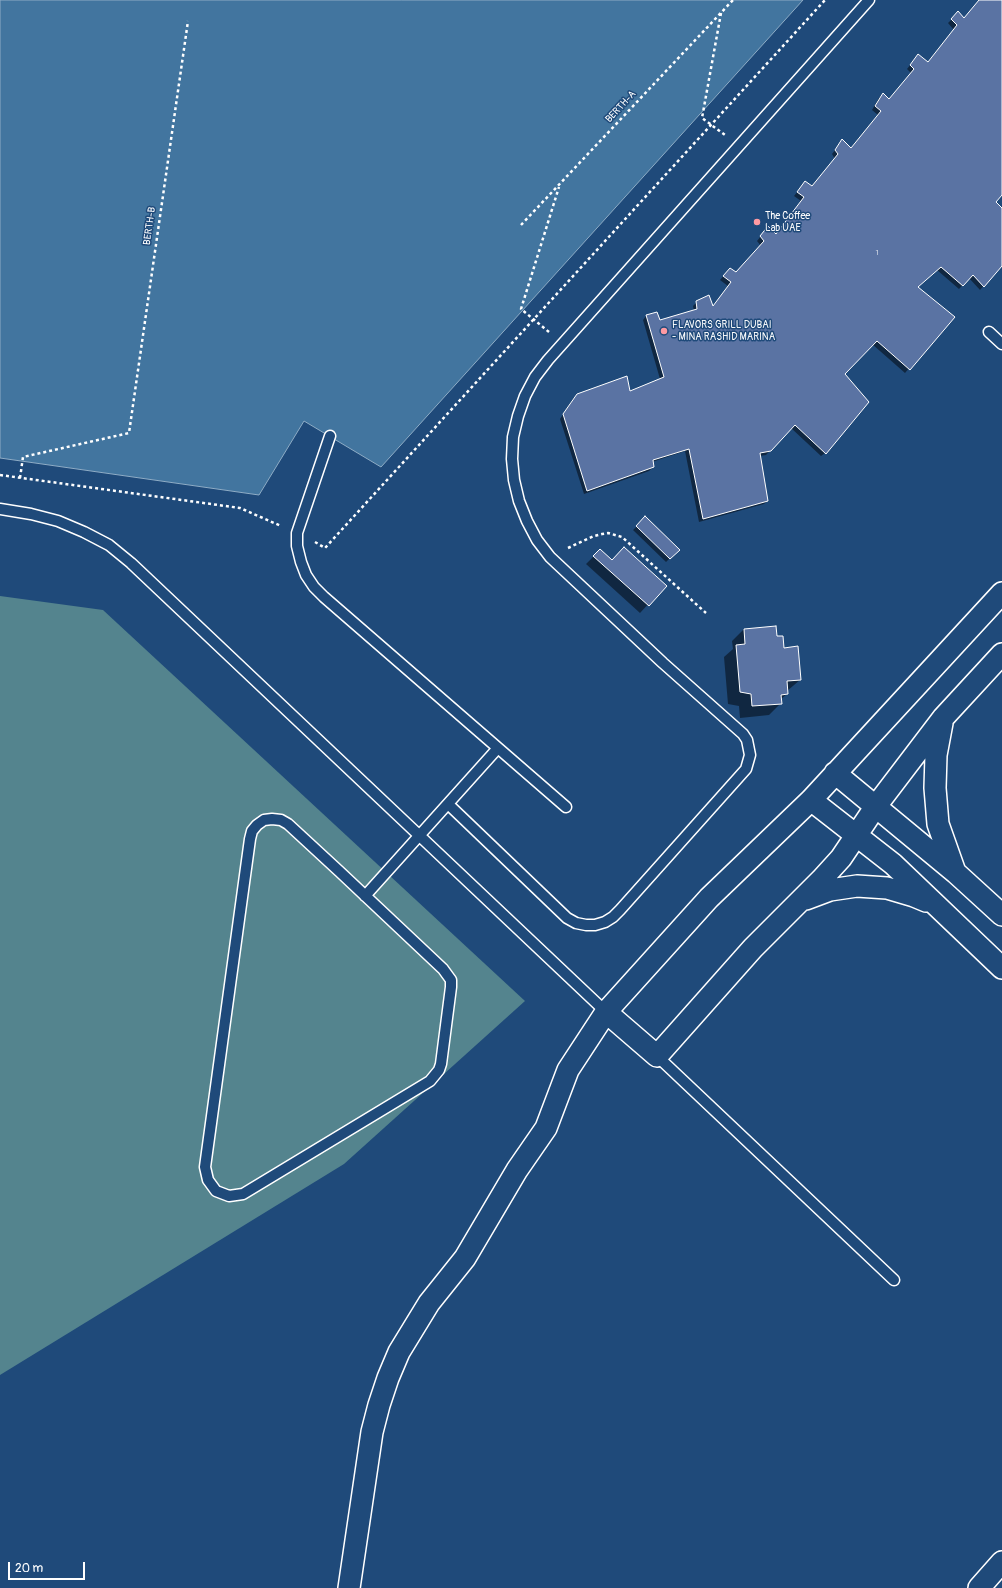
<!DOCTYPE html>
<html>
<head>
<meta charset="utf-8">
<style>
  body { margin:0 }
  #map { position:relative; width:1002px; height:1588px; overflow:hidden; background:#1f4a7a; font-family:Pangolin,sans-serif }
  canvas { display:block }
  .scale { position:absolute; left:8px; top:1562px; width:77px; height:18px; box-sizing:border-box; border:2px solid #fff; border-top:0; padding-left:5px; font-size:12px; line-height:14px; white-space:nowrap; color:#fff; -webkit-text-stroke:3px #1f4a7a; paint-order:stroke }
</style>
</head>
<body>
<div id="map">
<canvas width="1002" height="1588"></canvas>
<div class="scale">20 m</div>
</div>
<script>
const ctx = document.querySelector('canvas').getContext('2d');
ctx.lineJoin = 'round';
function fillPath(path, color) { ctx.fillStyle = color; ctx.fill(path, 'evenodd'); }
const toPath = rows => new Path2D(rows.map(r => 'M' + r).join(''));
function trace(path, color, width, dash) { ctx.strokeStyle = color; ctx.lineWidth = width; ctx.lineCap = dash ? 'butt' : 'round'; ctx.setLineDash(dash || []); ctx.stroke(path); }
function label(font, color, halo, rows, align = 'center') {
  ctx.font = font + ' Pangolin,sans-serif'; ctx.lineWidth = 3; ctx.setLineDash([]); ctx.textBaseline = 'middle'; ctx.strokeStyle = halo; ctx.fillStyle = color; for (const [text, x, y, turn = 0] of rows) {
    ctx.save(); ctx.translate(x, y); ctx.rotate((+turn || 0) * Math.PI / 180); ctx.textAlign = isNaN(turn) ? turn : align; if (halo) ctx.strokeText(text, 0, 0); ctx.fillText(text, 0, 0); ctx.restore();
  }
}
fillPath(toPath([
  [0,596,103,610,525,1001,344,1164,0,1375]
]), '#54848e');
const water = toPath([
  [0,0,803,0,381,467,304,421,259,495,0,458,0,0]
]);
fillPath(water, '#42759f');
trace(water, '#8eacc5', 1);
fillPath(toPath([
  [980,0,1002,0,1002,193,994,202,1002,210,1002,264,980,290,969,278,959,289,937,270,917,287,953,317,905,373,872,344,844,374,825,453,821,456,791,428,766,455,759,456,767,501,764,504,699,522,685,451,652,462,653,467,649,471,584,494,560,419,573,399,577,395,630,392,660,379,643,320,646,316,657,313,659,321,694,311,693,306,697,302,713,307,728,286,720,280,726,273,736,273,761,246,757,241,765,231,775,235,801,201,794,196,802,186,811,187,835,159,832,154,842,141,850,149,878,115,872,110,879,98,883,95,889,100,911,73,907,69,915,59,927,63,954,30,948,23,958,13,964,19],
  [645,518,678,550,666,562,633,530],
  [600,550,612,561,665,586,640,613,586,564],
  [775,627,776,637,800,680,787,691,787,694,780,700,781,703,769,715,740,718,739,706,728,704,724,657,733,649,732,641,744,629]
]), '#0007');
const building = toPath([
  [979,0,1002,0,1002,195,996,202,1002,208,1002,266,984,287,973,275,963,286,941,267,918,287,955,317,910,370,877,341,845,374,869,402,826,454,795,425,771,451,760,453,768,501,703,519,689,449,653,460,654,467,587,491,563,414,577,394,627,376,630,391,664,377,646,315,657,312,660,320,697,309,696,301,709,295,713,306,731,282,723,276,730,268,736,272,764,241,760,236,768,226,776,234,804,197,797,192,805,181,812,186,838,154,835,150,842,139,851,148,881,111,875,106,883,93,889,99,914,69,910,65,918,54,928,62,957,25,951,19,958,11,964,18,979,0],
  [645,516,680,550,670,559,636,526,645,516],
  [624,547,667,586,649,606,593,556,600,549,612,560,624,547],
  [776,626,777,636,783,636,784,648,798,646,801,680,787,681,788,694,781,695,782,704,752,706,751,694,740,692,736,645,745,644,744,629,776,626]
]);
fillPath(building, '#5a73a3');
trace(building, '#fff', 1);
const service = toPath([
  [989,332,1002,344],
  [330,436,297,533,297,546,301,562,306,575,314,587,324,597,566,807],
  [0,509,31,514,58,521,84,532,109,545,131,563,606,1012],
  [448,804,567,918,576,923,586,925,595,925,605,922,613,917,620,910,746,769,750,755,747,740,743,734,663,663,550,557,537,540,527,521,519,501,514,480,512,459,513,437,518,416,525,396,535,377,548,360,869,0],
  [272,819,281,820,288,824,340,872,443,969,451,980,451,987,441,1064,439,1070,430,1081,243,1194,229,1196,216,1191,208,1180,205,1167,250,839,252,831,257,825,264,820,272,819],
  [365,896,498,748],
  [657,1056,894,1280]
]);
const minor = toPath([
  [942,723,936,755,935,788,938,824,955,872],
  [835,773,956,873,1002,915],
  [811,800,893,864,1002,968],
  [806,899,830,890,857,886,887,888,914,896,926,901],
  [606,1012,657,1056,753,948,821,880,841,858,876,806,943,718,1002,654],
  [349,1588,372,1432,379,1405,388,1378,399,1352,429,1303,465,1258,517,1170,546,1128,568,1070,606,1012,709,898,811,800,1002,593],
  [979,1588,1002,1562]
]);
trace(service, '#fff', 13);
trace(minor, '#fff', 24);
trace(toPath([
  [721,13,702,118,725,135],
  [521,225,733,0],
  [549,332,521,309,559,187],
  [0,475,240,508,281,526],
  [20,478,23,457,129,433,188,21],
  [315,542,325,548,825,0],
  [568,548,594,536,602,534,608,533,622,537,706,613]
]), '#fff', 2.5, [3, 3]);
trace(service, '#1f4a7a', 10);
trace(minor, '#1f4a7a', 21);
for (const [x, y, r, color] of [
  [757,222,4,"#ff9aa2"],
  [664,331,4,"#ff9aa2"]
]) { const dot = new Path2D(); dot.arc(x, y, r, 0, 2 * Math.PI); ctx.fillStyle = color; ctx.fill(dot); trace(dot, '#1f4a7a', 1.5); }
label('8px', '#d6dce8', null, [
  ["1",877,253]
]);
label('10px', '#fff', '#1f4a7a', [
  ["BERTH-A",621,107,-47],
  ["BERTH-B",150,226,-82]
]);
label('10px', '#fff', '#1f4a7a', [
  ["The Coffee",765,216],
  ["Lab UAE",765,228],
  ["FLAVORS GRILL DUBAI",672,325],
  ["- MINA RASHID MARINA",672,337]
], 'left');
</script>
</body>
</html>
